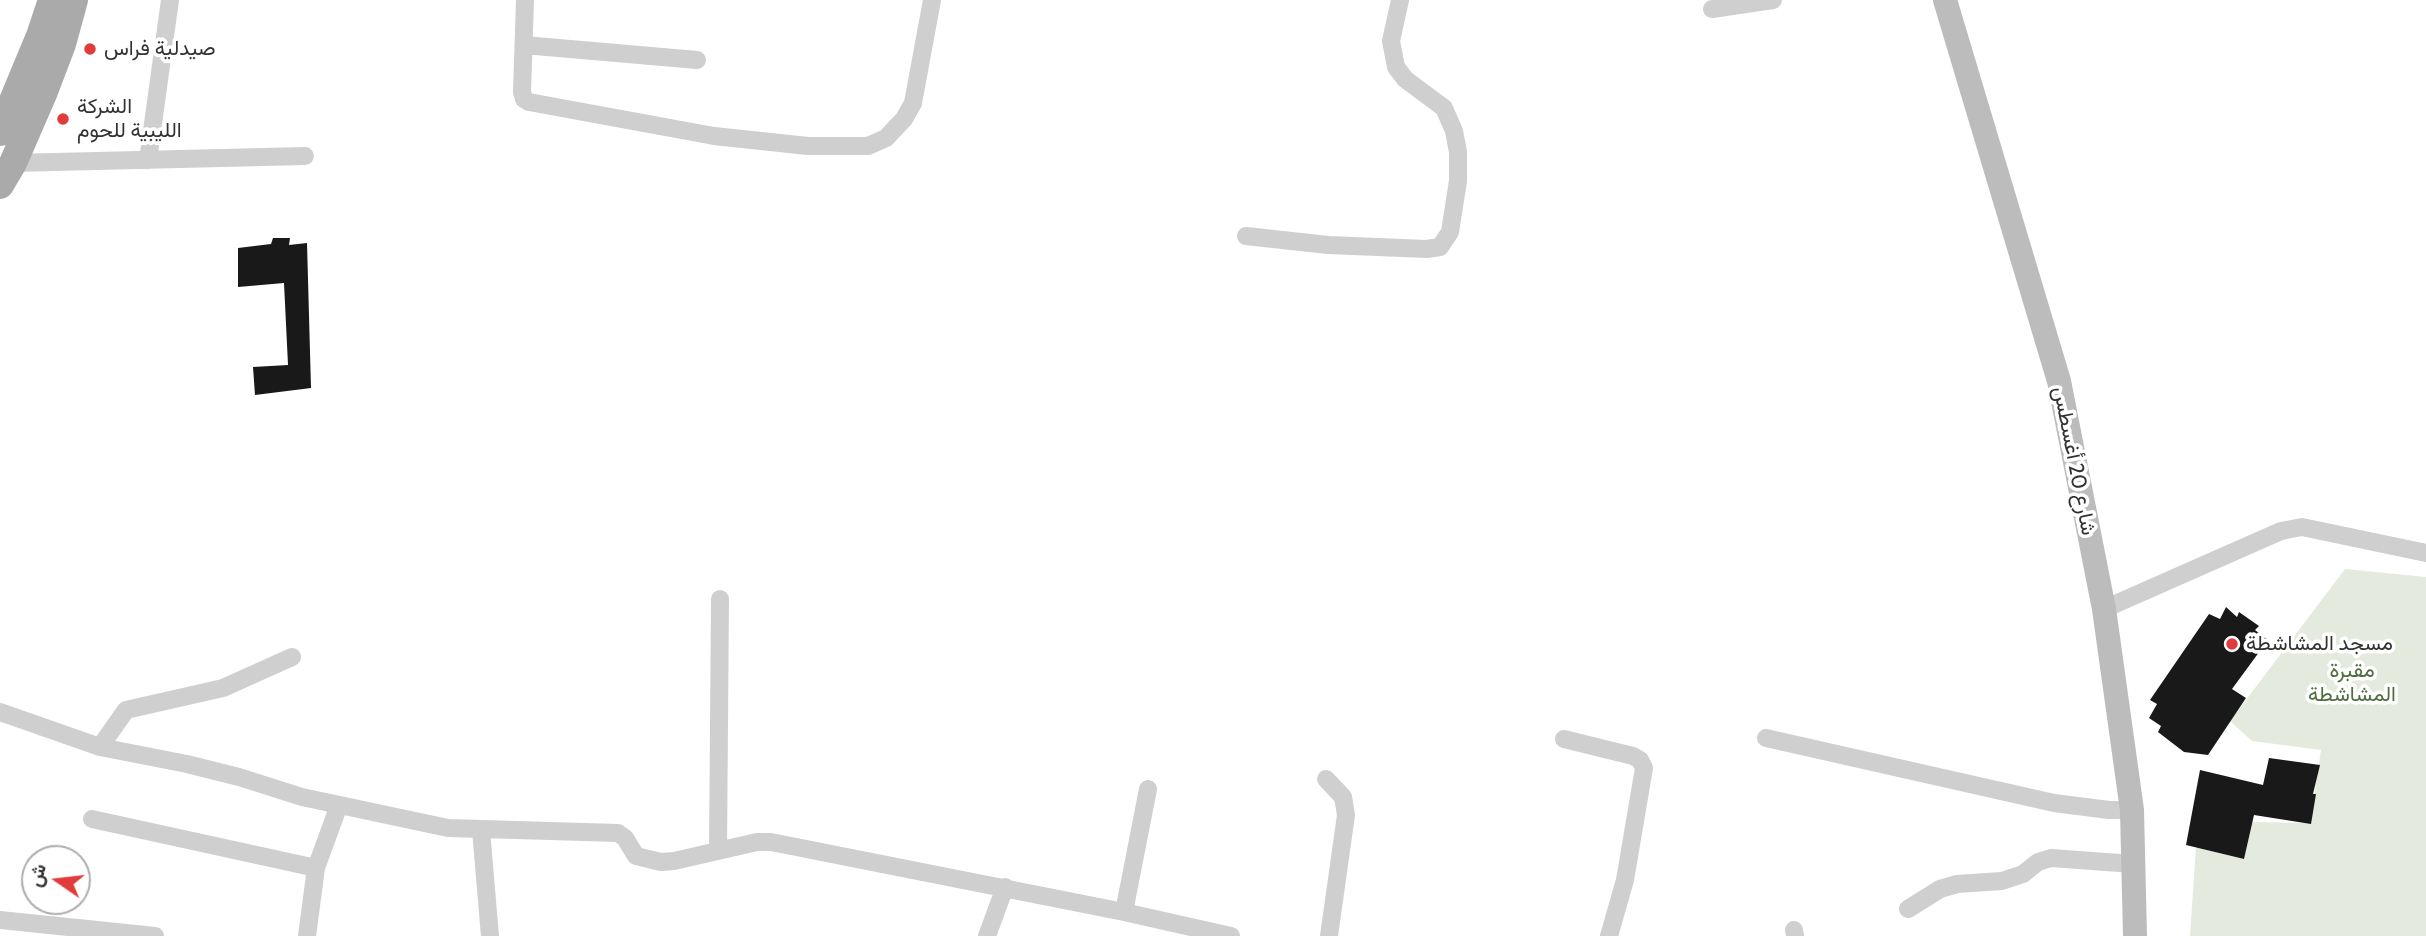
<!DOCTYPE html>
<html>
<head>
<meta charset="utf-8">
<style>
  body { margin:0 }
  #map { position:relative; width:2426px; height:936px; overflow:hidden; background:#fff; font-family:Cabin,Vazirmatn,sans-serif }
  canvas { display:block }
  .north { position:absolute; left:21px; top:845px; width:70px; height:70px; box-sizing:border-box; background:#fff; border:2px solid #adadad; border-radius:50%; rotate:284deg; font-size:19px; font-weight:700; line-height:28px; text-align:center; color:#323232 }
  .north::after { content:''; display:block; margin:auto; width:24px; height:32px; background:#e03c3c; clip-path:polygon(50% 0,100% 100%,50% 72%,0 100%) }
</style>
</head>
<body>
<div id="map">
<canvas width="2426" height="936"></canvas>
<div class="north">ش</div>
</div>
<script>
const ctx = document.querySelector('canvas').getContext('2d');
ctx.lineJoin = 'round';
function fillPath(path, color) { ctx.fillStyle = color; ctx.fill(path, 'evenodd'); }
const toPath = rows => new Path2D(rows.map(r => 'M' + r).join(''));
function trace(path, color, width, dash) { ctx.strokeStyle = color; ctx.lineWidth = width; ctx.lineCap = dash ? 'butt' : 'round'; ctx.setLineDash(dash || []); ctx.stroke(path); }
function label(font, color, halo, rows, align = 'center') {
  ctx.font = font + ' Cabin,Vazirmatn,sans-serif'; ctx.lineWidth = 7; ctx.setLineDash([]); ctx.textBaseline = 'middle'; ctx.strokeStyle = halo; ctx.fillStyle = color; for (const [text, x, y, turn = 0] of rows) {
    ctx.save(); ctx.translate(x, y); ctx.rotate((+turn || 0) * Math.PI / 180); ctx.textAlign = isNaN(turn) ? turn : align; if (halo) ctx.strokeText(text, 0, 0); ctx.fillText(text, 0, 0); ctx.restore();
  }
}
fillPath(toPath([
  [2345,569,2426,577,2426,936,2190,936,2196,847,2244,859,2252,822,2310,823,2321,750,2252,741,2230,721]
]), '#e4ebde');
fillPath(toPath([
  [273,238,290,238,289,245,307,243,311,388,255,395,253,367,288,365,284,283,238,287,238,248,271,244],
  [2226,607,2237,617,2239,612,2259,626,2255,630,2268,640,2232,689,2246,698,2208,755,2184,752,2158,732,2161,726,2149,718,2157,704,2150,700,2209,614,2220,619],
  [2269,758,2320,765,2313,794,2316,794,2311,824,2254,815,2244,859,2186,845,2200,770,2263,785]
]), '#191919');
trace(toPath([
  [525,0,522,92,524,99,529,102,714,136,808,146,868,146,886,138,904,119,913,103,932,0],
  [1712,9,1773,0],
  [524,45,697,60],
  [148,160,170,0],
  [13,163,305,156],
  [1246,236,1328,245,1427,249,1440,247,1450,232,1458,181,1458,152,1454,131,1444,108,1405,79,1396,67,1391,41,1400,0],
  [2104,609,2281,531,2302,527,2426,553],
  [0,712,100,747,187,764,239,777,302,797,448,828,618,833,625,838,636,856,661,862,674,861,757,842,771,842,1124,912,1231,936],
  [1766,738,2054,803,2109,810,2132,810],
  [1564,739,1633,756,1640,760,1644,768,1625,880,1609,936],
  [100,747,126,710,223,688,292,657],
  [1326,779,1343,797,1346,815,1329,936],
  [92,819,316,868],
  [481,830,490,936],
  [718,851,720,599],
  [1908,909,1940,889,1957,884,2002,881,2023,874,2038,862,2051,858,2133,864],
  [1124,912,1148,789],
  [0,920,155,936],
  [1794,930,1795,936],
  [307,936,316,868,339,805],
  [987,936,1005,887]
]), '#cfcfcf', 18);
trace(toPath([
  [1945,0,2059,381,2104,609,2132,810,2135,936]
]), '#bcbcbc', 24);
trace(toPath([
  [0,132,40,36,52,0],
  [0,185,13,163,43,94,62,44,74,0]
]), '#aaa', 28);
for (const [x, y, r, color] of [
  [90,49,7,"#e03c3c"],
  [63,119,7,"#e03c3c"],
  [2232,644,7,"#e03c3c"]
]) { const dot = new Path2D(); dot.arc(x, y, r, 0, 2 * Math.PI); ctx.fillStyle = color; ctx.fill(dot); trace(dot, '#fff', 2.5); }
label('21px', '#323232', '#fff', [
  ["صيدلية فراس",104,49],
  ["الشركة",77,107],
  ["الليبية للحوم",77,131],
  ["مسجد المشاشطة",2246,644]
], 'left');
label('21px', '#323232', '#fff', [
  ["شارع 20 أغسطس",2074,461,79]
]);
label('21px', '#516d40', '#fff', [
  ["مقبرة",2352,671],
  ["المشاشطة",2352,695]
]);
</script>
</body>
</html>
